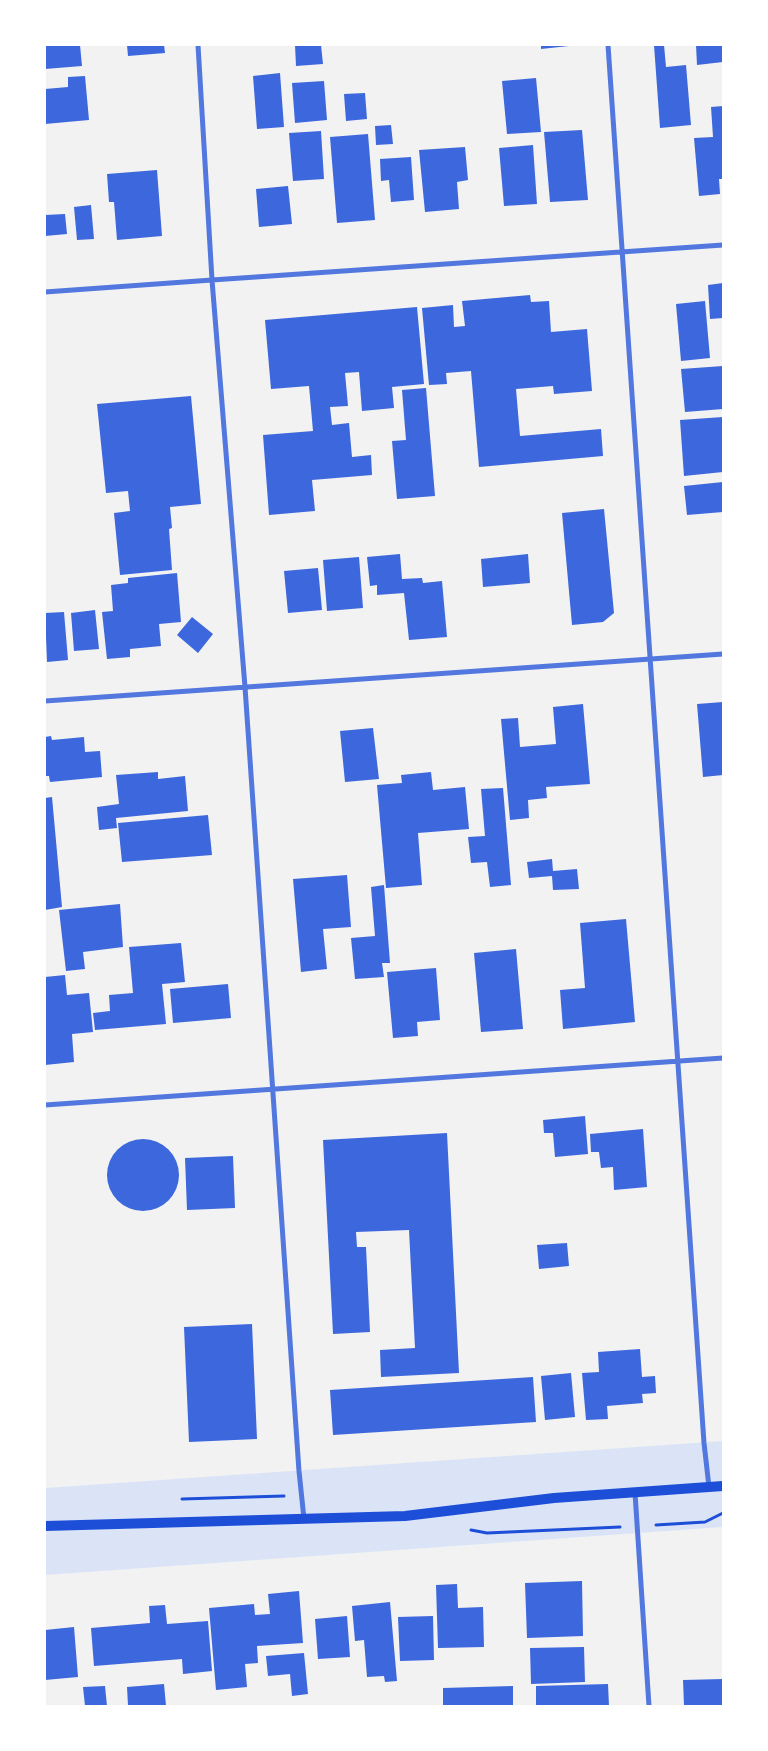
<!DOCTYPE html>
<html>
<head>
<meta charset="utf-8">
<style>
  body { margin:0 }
  #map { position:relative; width:768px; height:1751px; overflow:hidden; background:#f2f2f2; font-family:Signika,sans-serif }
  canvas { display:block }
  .frame { position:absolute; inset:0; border:46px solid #fff; pointer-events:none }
</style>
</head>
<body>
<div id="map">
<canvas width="768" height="1751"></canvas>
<div class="frame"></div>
</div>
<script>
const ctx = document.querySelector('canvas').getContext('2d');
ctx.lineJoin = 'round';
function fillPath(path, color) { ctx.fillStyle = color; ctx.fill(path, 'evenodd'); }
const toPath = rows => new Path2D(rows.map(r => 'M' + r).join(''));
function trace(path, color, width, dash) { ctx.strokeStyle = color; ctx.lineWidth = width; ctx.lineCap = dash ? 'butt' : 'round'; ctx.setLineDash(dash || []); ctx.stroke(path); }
fillPath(toPath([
  [723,1441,723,1527,45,1575,45,1488]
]), '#dbe4f7');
fillPath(toPath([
  [45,45,80,45,82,66,45,69],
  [127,45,164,45,165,53,128,56],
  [295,45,321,45,323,64,296,66],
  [541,45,569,45,569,46,541,49],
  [654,45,664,45,666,67,686,65,691,125,660,128],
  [696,45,723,45,723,62,697,65],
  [280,73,284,127,257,129,253,76],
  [85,76,89,120,45,124,45,89,68,87,68,77],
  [536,78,541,132,507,134,502,81],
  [324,81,327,120,295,123,292,83],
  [365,93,367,119,346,121,344,94],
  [723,106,723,179,719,179,720,194,699,196,694,138,713,137,711,107],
  [391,125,393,144,376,145,375,126],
  [582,130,588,200,550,202,544,132],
  [321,131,324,179,293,181,289,133],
  [368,134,375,220,337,223,330,137],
  [533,145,537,204,504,206,499,148],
  [465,147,468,180,457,182,459,209,425,212,419,150],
  [411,157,414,200,391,202,389,180,381,181,380,159],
  [157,170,162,236,117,240,114,202,109,202,107,174],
  [288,186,292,224,259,227,256,189],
  [91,205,94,239,77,240,74,207],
  [65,214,67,234,45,236,45,215],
  [723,283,723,318,710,319,708,285],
  [530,295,531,302,549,301,551,332,587,329,592,391,554,394,553,386,516,389,520,436,601,429,603,456,479,467,471,371,446,373,447,384,429,385,422,308,453,305,454,327,465,326,462,301],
  [705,301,710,358,681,361,676,304],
  [417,307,424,384,392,387,394,408,362,411,359,372,345,373,348,406,330,407,332,425,349,423,352,457,371,455,372,475,312,480,315,511,269,515,263,435,313,431,309,386,271,389,265,320],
  [723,366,723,409,685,412,681,369],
  [426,388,435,496,397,499,392,441,406,440,402,390],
  [191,396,201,504,170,507,172,528,169,529,172,570,120,575,114,513,130,511,128,491,106,493,97,404],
  [723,417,723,472,684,476,680,420],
  [723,482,723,512,687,515,684,486],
  [604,509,614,613,603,622,572,625,562,513],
  [400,554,402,579,422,578,423,583,442,581,447,637,409,640,404,593,377,595,377,585,370,586,367,557],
  [528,554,530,583,483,587,481,559],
  [359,557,363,608,327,611,323,560],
  [318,568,322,610,288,613,284,571],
  [177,573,181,622,159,624,161,646,130,649,130,657,107,659,102,612,113,611,111,585,128,583,128,578],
  [95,610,99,649,74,651,71,613],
  [64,612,68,660,47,662,45,613],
  [192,617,213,634,198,653,177,635],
  [723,702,723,775,703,777,697,704],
  [583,704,590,784,546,787,547,798,528,800,529,818,510,820,501,719,518,718,520,747,556,744,553,707],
  [373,728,379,779,345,782,340,731],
  [51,736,52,740,84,737,85,752,100,751,102,777,50,782,49,776,45,776,45,737],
  [158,772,158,779,185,776,188,811,116,818,117,828,99,830,97,807,119,804,116,775],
  [431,772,433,790,465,787,469,829,418,833,422,885,386,888,377,785,402,783,401,775],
  [503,788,511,885,490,887,487,862,471,863,468,837,485,836,481,789],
  [52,797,62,907,45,910,45,798],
  [208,815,212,855,122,862,118,823],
  [552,859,553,871,577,869,579,889,553,890,552,876,529,878,527,862],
  [347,875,351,927,323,929,327,969,301,972,293,879],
  [384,885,390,963,382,963,384,977,355,979,351,938,375,936,371,887],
  [120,904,123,947,83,952,85,969,66,971,59,910],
  [626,919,635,1022,563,1029,560,990,585,988,580,923],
  [181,943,185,982,162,984,166,1024,95,1030,93,1013,110,1011,109,995,133,993,129,947],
  [516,949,523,1029,481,1032,474,953],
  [436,968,440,1020,417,1022,418,1036,393,1038,387,972],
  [65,975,67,995,89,993,93,1032,72,1034,74,1062,45,1065,45,977],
  [228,984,231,1018,173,1023,170,989],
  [585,1116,588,1154,555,1157,553,1133,544,1133,543,1120],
  [643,1129,647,1187,614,1190,613,1167,601,1168,599,1152,591,1152,590,1134],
  [447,1133,459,1373,381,1377,380,1350,415,1348,409,1230,356,1232,357,1247,366,1247,370,1332,333,1334,323,1140],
  '107 1175a36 36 0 1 1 72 0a36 36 0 1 1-72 0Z',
  [233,1156,235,1208,187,1210,185,1158],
  [567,1243,569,1266,539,1269,537,1245],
  [252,1324,257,1439,189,1442,184,1327],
  [640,1349,642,1377,655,1376,656,1393,642,1394,643,1403,607,1406,608,1419,586,1420,582,1373,599,1372,598,1352],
  [571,1373,575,1417,545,1420,541,1376],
  [533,1377,536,1422,333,1435,330,1390],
  [582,1581,583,1636,527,1638,525,1583],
  [457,1584,458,1608,483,1607,484,1647,438,1648,436,1585],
  [299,1591,303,1643,257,1646,258,1663,245,1664,247,1687,216,1690,209,1608,254,1604,255,1615,270,1614,268,1594],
  [390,1602,397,1681,385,1682,384,1676,367,1677,364,1640,355,1641,352,1606],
  [165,1605,167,1624,208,1621,212,1671,183,1674,182,1659,94,1666,91,1628,150,1623,149,1606],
  [347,1616,350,1657,318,1659,315,1619],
  [433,1616,434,1660,400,1661,398,1617],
  [74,1627,78,1677,45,1680,45,1630],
  [584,1647,585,1682,531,1684,530,1648],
  [304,1653,308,1694,292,1696,290,1674,268,1676,266,1656],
  [723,1679,723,1706,684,1706,683,1680],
  [164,1684,166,1706,128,1706,127,1687],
  [608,1684,609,1706,536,1706,536,1686],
  [105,1686,107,1706,85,1706,83,1687],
  [513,1686,513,1706,443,1706,443,1688]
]), '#3d67dc');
trace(toPath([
  [182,1499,284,1496],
  [656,1525,705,1522,723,1513],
  [471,1530,487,1533,620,1527]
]), '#1d4ed8', 3);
trace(toPath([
  [198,45,212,280,245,687,299,1471,304,1519],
  [608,45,704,1443,709,1487],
  [45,292,212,280,723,245],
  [45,701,723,654],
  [45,1105,723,1058],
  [635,1493,649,1706]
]), '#5277de', 5);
trace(toPath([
  [45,1526,405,1516,554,1498,723,1486]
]), '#1d4ed8', 10);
</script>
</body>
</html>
